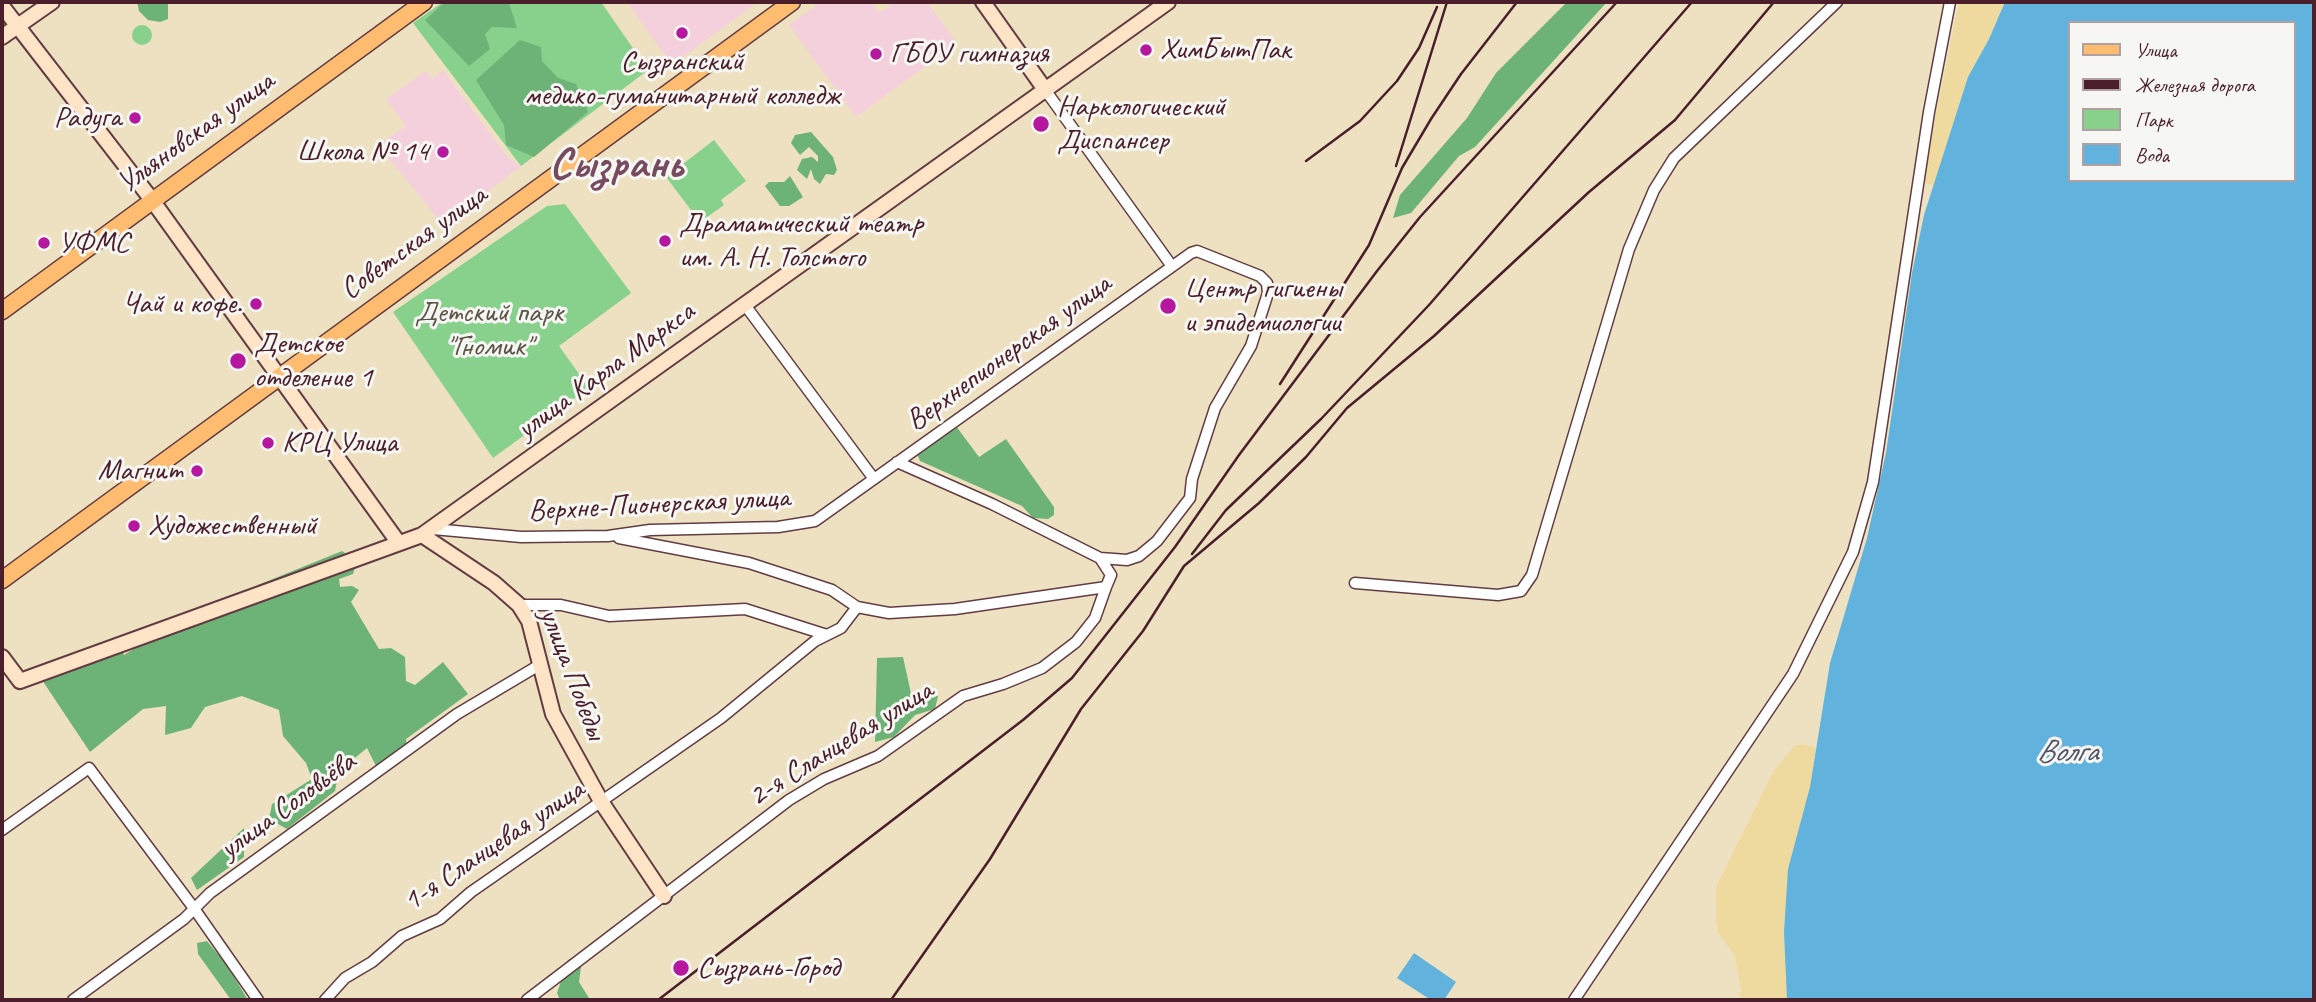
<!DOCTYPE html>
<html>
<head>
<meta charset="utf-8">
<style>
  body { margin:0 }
  #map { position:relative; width:2316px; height:1002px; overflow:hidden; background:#ede1c1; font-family:Caveat,sans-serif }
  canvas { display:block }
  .frame { position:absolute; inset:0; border:4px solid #4a1f2b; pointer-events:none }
  .legend { position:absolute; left:2068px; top:21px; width:228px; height:161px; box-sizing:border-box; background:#f6f6f2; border:2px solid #b1a0a2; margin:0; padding:9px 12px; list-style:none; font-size:21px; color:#4a1f2b }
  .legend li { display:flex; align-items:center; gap:14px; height:35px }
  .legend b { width:35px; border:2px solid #b1a0a2 }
</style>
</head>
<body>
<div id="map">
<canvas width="2316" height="1002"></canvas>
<div class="frame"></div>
<ul class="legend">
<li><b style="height:9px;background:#fdbc70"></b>Улица</li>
<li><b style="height:9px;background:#4a1f2b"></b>Железная дорога</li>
<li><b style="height:19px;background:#87d18d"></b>Парк</li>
<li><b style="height:19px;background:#61b2dc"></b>Вода</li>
</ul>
</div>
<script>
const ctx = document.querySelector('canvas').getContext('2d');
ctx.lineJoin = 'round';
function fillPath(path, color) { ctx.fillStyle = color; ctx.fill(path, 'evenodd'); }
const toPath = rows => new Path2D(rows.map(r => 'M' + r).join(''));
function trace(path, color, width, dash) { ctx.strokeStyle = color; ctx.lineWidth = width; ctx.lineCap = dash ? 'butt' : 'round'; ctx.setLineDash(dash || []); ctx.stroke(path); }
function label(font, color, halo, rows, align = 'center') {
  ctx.font = font + ' Caveat,sans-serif'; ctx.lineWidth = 6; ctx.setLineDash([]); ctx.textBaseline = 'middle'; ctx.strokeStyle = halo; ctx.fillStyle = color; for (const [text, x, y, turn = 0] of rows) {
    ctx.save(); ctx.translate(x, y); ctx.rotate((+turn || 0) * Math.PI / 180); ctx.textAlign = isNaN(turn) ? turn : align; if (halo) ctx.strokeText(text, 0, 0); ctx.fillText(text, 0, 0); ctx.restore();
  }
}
fillPath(toPath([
  [627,2,758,2,672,65],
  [821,2,871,2,879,13,895,2,927,2,957,43,856,117,789,25],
  [443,70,508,158,521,166,444,226,378,145,406,126,386,99,426,71,432,79]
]), '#f4cfdc');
fillPath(toPath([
  [443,2,601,2,648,70,521,166,413,23],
  '132 35a10 10 0 1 1 20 0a10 10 0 1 1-20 0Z',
  [714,140,746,181,721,200,724,205,700,222,666,177],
  [565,204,631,293,559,346,589,388,493,458,393,312,547,206]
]), '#87d18d');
fillPath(toPath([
  [137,2,168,2,168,19,160,22,148,20,139,11],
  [445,2,509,3,517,28,492,27,485,34,490,49,469,66,425,20],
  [1567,2,1607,2,1475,147,1459,156,1411,213,1393,218,1400,195,1467,118,1496,73],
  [520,40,541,47,542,61,558,78,576,84,588,112,534,157,506,145,504,125,476,80],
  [811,132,833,157,837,170,834,175,826,174,820,184,814,179,811,169,807,179,797,170,802,159,812,157,818,162,818,156,809,147,800,155,791,143,795,135],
  [790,176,803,197,789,206,780,206,765,186,769,182,784,182],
  [956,426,979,457,1006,439,1054,507,1054,515,1048,519,1033,518,1022,506,920,461,917,454],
  [342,551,357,562,353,574,339,579,340,587,352,586,359,590,351,602,379,649,391,648,405,657,406,681,415,685,443,662,468,694,406,739,407,750,377,768,367,748,339,771,335,791,287,829,269,819,272,804,312,779,306,763,283,736,279,710,242,696,205,707,191,728,165,735,166,706,143,709,90,752,44,683,44,673,120,644,124,655,137,647,135,635,181,614,193,617,256,590,258,585],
  [903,657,912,698,938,696,935,709,915,715,894,737,875,742,877,658],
  [244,828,244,857,197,890,191,878],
  [207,941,227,965,248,1000,231,1000,198,954,197,943],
  [583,952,579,982,589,998,560,1000,557,993,568,960]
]), '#6db378');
fillPath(toPath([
  [1959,2,2005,2,1989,39,1968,77,1934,185,1927,184,1923,179],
  [1803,744,1816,748,1810,787,1788,869,1787,1000,1739,1000,1741,990,1735,956,1719,934,1716,922,1716,887,1774,770,1795,746]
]), '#eeda9e');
fillPath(toPath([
  [2005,2,2314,2,2314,1000,1787,1000,1784,932,1788,869,1810,787,1830,663,1867,538,1886,453,1912,273,1924,215,1968,77,1989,39],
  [2069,23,2293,23,2293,180,2069,180],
  [1414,953,1456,982,1444,1000,1431,1000,1397,978]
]), '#61b2dc');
const street = toPath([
  [1046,91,1171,265],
  [745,305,874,479],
  [433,529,521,537,608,536,650,530,778,527,815,521,1191,253,1197,251,1260,276,1267,283,1268,293,1251,346,1215,408,1192,479,1190,498,1157,541,1139,556,1127,560,1100,558],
  [619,538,749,563,832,590,857,607,889,613,955,609,1106,587,1111,575,1100,558,992,504,897,462],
  [1355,583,1498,595,1521,591,1532,575,1629,249,1654,190,1674,158,1837,2],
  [519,605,561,605,609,616,745,609,827,635],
  [2,830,89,768,193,907,258,1000],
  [73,1000,184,919,210,893,457,714,541,664],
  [325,1000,345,978,372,962,402,936,440,919,471,892,721,718,815,641,841,628,857,607],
  [527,1000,789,800,824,779,878,756,963,696,1003,684,1042,668,1076,642,1095,618,1106,587],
  [1574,1000,1793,674,1853,552,1873,482,1929,112,1950,2]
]);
const secondary = toPath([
  [983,2,1046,91],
  [2,6,152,200,398,542],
  [2,37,52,2],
  [422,535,494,583,519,605,529,621,553,714,602,803,664,896],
  [2,657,20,681,422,535,1168,2]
]);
const primary = toPath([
  [2,311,424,2],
  [2,580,792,2]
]);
trace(street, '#623c42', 13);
trace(secondary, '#623c42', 18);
trace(primary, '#623c42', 19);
trace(street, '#fff', 10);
trace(secondary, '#fee4c6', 14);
trace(primary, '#fdbc70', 16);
trace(toPath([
  [1306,161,1360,121,1397,81,1419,48,1437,7],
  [1396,166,1447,2],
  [1280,384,1369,245,1402,168,1431,119,1461,74,1517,2],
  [1192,554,1226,510,1321,419,1429,305,1692,2],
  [658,1000,1023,720,1072,678,1175,547,1239,455,1377,271,1420,217,1617,2],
  [891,1000,990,859,1081,709,1143,631,1184,566,1259,503,1306,457,1347,408,1434,336,1589,192,1675,120,1774,2]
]), '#4a1f2b', 2.5);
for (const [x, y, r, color] of [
  [682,33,7,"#b5179e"],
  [1146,50,7,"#b5179e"],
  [876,54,7,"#b5179e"],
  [135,118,7,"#b5179e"],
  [1041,124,9,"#b5179e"],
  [443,152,7,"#b5179e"],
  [665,241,7,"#b5179e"],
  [44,243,7,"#b5179e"],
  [256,304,7,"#b5179e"],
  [1168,306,9,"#b5179e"],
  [238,361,9,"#b5179e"],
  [268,443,7,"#b5179e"],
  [197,471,7,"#b5179e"],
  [134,526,7,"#b5179e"],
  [681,968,9,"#b5179e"]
]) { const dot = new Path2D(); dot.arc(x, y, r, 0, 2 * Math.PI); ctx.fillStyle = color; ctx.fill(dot); trace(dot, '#f6f6f2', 2.5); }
label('30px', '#4a1f2b', '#f6f6f2', [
  ["ХимБытПак",1160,50],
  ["ГБОУ гимназия",890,54],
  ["Сызранский",682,62,"center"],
  ["медико-гуманитарный колледж",682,96,"center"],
  ["Наркологический",1057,107],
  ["Диспансер",1057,141],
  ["Радуга",121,118,"right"],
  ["Школа № 14",429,152,"right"],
  ["Драматический театр",679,224],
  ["им. А. Н. Толстого",679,258],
  ["УФМС",58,243],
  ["Центр гигиены",1184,289],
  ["и эпидемиологии",1184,323],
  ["Чай и кофе.",242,304,"right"],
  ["Детское",254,344],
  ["отделение 1",254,378],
  ["КРЦ Улица",282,443],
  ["Магнит",183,471,"right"],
  ["Художественный",148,526],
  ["Сызрань-Город",697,968]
], 'left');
label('30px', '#4a1f2b', '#f6f6f2', [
  ["Ульяновская улица",196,133,-36],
  ["Советская улица",414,243,-36],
  ["Верхнепионерская улица",1009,353,-36],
  ["улица Карла Маркса",606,371,-36],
  ["Верхне-Пионерская улица",659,505,-3],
  ["улица Победы",572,674,69],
  ["2-я Сланцевая улица",841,744,-32],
  ["улица Соловьёва",288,806,-36],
  ["1-я Сланцевая улица",494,846,-34]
]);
label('30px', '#5c5448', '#f6f6f2', [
  ["Детский парк",489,313],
  ["\"Гномик\"",489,347]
]);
label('italic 32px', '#525269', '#f6f6f2', [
  ["Волга",2067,753]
]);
label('bold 44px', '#764a5f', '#f6f6f2', [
  ["Сызрань",616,165]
]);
</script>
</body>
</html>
